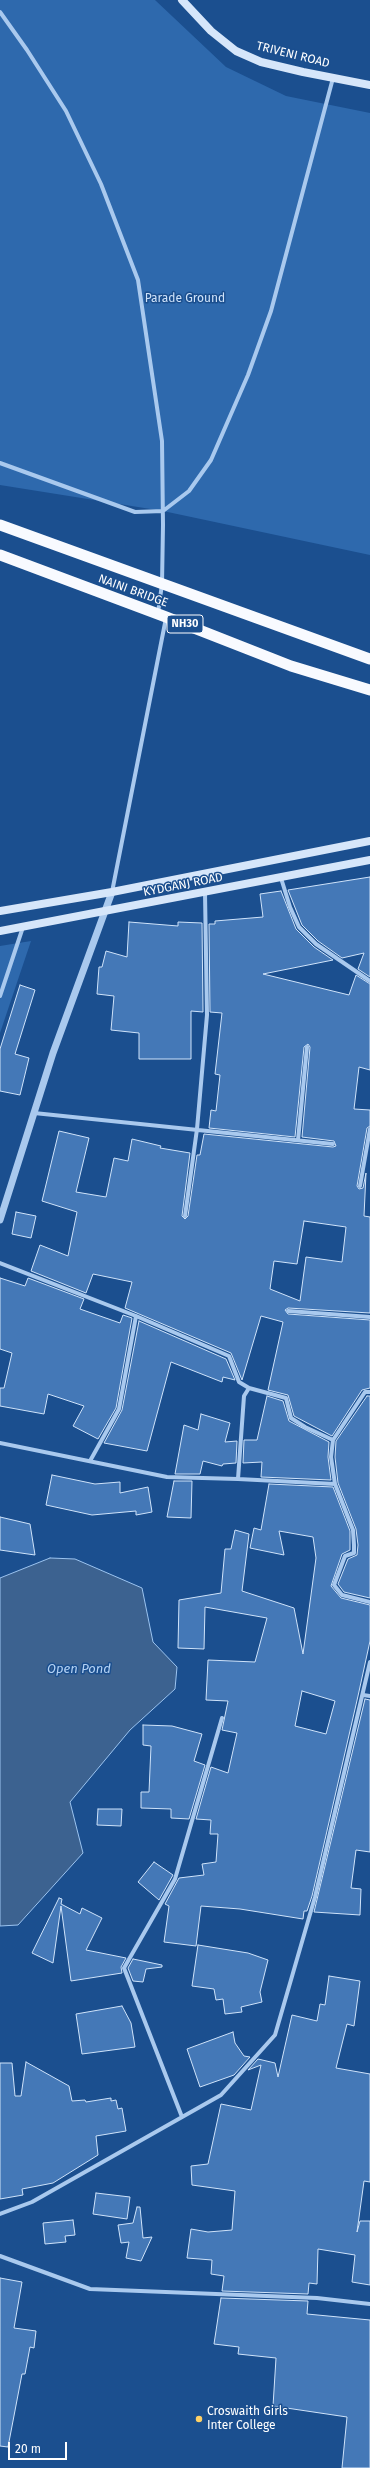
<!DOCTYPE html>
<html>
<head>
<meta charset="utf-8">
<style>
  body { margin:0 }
  #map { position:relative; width:370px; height:2468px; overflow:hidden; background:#1b4f8f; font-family:"Fira Sans",sans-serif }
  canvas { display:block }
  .scale { position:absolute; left:8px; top:2442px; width:59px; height:18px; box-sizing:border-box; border:2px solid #fff; border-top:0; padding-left:5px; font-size:12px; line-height:14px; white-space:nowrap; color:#fff; -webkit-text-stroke:3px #1b4f8f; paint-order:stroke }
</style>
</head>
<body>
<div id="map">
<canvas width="370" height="2468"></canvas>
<div class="scale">20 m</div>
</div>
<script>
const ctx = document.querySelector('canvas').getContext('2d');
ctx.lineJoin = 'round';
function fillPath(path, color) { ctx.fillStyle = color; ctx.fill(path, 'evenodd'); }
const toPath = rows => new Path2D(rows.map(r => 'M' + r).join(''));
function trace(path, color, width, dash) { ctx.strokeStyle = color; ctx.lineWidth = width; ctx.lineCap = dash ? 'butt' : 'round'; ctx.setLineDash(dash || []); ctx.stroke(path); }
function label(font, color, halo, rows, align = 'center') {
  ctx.font = font + ' "Fira Sans",sans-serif'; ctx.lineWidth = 3; ctx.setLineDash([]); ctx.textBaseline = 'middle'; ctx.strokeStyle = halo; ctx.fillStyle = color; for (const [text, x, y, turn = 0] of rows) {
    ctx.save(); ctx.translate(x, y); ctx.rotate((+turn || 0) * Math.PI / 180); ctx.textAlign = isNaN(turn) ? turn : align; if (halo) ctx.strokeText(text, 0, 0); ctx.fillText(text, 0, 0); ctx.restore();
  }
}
fillPath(toPath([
  [0,0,155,0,226,67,286,96,370,113,370,555,163,511,0,485],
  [31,941,0,1033,0,946]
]), '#2e69ad');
const water = toPath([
  [50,1558,75,1559,142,1588,153,1642,177,1667,175,1689,130,1730,70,1802,83,1853,18,1925,0,1926,0,1578,50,1558]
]);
fillPath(water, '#3c6290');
trace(water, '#9cc4f0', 1);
const building = toPath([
  [370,877,370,977,358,969,364,953,342,958,318,941,302,925,288,890,370,877],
  [281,891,296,929,314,947,333,960,263,974,349,995,356,975,370,984,370,1070,359,1067,354,1109,370,1110,370,1126,367,1128,357,1186,359,1189,363,1188,366,1173,364,1216,370,1217,370,1313,288,1308,285,1310,288,1314,370,1320,370,1388,362,1390,332,1436,294,1416,288,1395,268,1390,283,1322,261,1316,242,1380,231,1353,125,1308,132,1282,93,1274,86,1293,31,1271,40,1245,68,1256,77,1212,42,1201,59,1131,89,1138,76,1192,106,1197,114,1158,128,1161,132,1139,161,1146,160,1148,190,1153,182,1216,185,1219,188,1216,197,1155,200,1155,204,1134,333,1147,336,1146,334,1141,302,1137,310,1047,308,1044,304,1047,295,1137,209,1128,211,1110,216,1111,220,1075,215,1074,222,1013,210,1012,209,924,215,924,215,921,263,917,260,894,281,891],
  [304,1221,346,1227,342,1262,306,1257,300,1301,270,1289,274,1261,297,1264,304,1221],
  [129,922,178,926,178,922,202,923,203,1012,191,1011,191,1059,139,1059,139,1033,111,1030,114,996,97,994,99,967,102,967,106,951,127,957,129,922],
  [20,985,35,990,15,1054,29,1058,20,1095,0,1091,0,1049,20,985],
  [16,1212,36,1216,31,1238,12,1234,16,1212],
  [0,1278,25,1286,28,1278,84,1299,80,1309,120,1323,123,1315,132,1318,116,1408,98,1439,73,1426,84,1406,48,1394,44,1414,0,1406,0,1388,4,1388,12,1353,0,1349,0,1278],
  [139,1321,226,1359,235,1380,223,1377,222,1382,171,1362,147,1451,104,1443,122,1410,139,1321],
  [267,1396,283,1401,289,1421,329,1442,328,1457,331,1480,261,1477,262,1462,243,1463,244,1440,257,1440,267,1396],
  [367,1396,370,1396,370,1598,344,1592,338,1584,348,1559,357,1555,358,1545,356,1529,338,1483,335,1457,336,1441,367,1396],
  [201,1414,230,1423,225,1442,237,1441,236,1463,223,1464,222,1466,203,1461,200,1474,175,1474,184,1425,198,1430,201,1414],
  [52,1475,95,1484,120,1482,120,1493,148,1487,152,1512,136,1515,136,1511,92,1515,46,1505,52,1475],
  [174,1481,192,1481,191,1518,167,1517,174,1481],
  [269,1484,333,1487,350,1531,350,1550,342,1554,331,1586,341,1598,370,1605,370,1641,358,1696,312,1896,307,1911,304,1911,303,1919,240,1909,201,1906,196,1946,164,1942,169,1906,165,1904,179,1878,204,1875,202,1864,216,1862,218,1834,210,1834,211,1820,196,1819,211,1767,228,1773,237,1733,222,1730,228,1701,206,1700,208,1660,255,1662,267,1618,205,1607,204,1649,178,1648,179,1600,221,1593,225,1549,231,1549,235,1530,249,1534,242,1591,294,1608,303,1654,316,1558,313,1537,279,1531,284,1555,250,1548,254,1528,261,1530,269,1484],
  [302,1691,335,1701,326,1734,295,1726,302,1691],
  [0,1517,30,1524,35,1555,0,1550,0,1517],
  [365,1699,370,1700,370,1852,356,1850,351,1888,361,1889,360,1915,314,1912,365,1699],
  [143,1725,172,1726,202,1734,194,1761,205,1765,189,1819,171,1818,171,1809,141,1808,141,1792,149,1792,151,1746,143,1745,143,1725],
  [98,1809,122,1809,121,1826,97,1825,98,1809],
  [154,1862,173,1875,159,1900,138,1882,154,1862],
  [59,1898,62,1899,61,1904,80,1914,82,1908,102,1918,86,1950,126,1958,121,1967,122,1973,71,1981,61,1906,53,1963,32,1953,59,1898],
  [198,1945,248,1953,268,1960,260,1992,262,2002,241,2007,242,2012,225,2014,223,1999,216,2000,214,1989,192,1986,198,1945],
  [133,1959,162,1965,162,1967,146,1969,143,1982,133,1981,128,1968,133,1959],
  [329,1976,360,1981,354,2026,347,2024,336,2068,370,2074,370,2182,364,2181,357,2232,360,2221,370,2221,370,2285,352,2282,355,2255,318,2249,317,2284,309,2283,308,2294,222,2291,224,2276,211,2274,212,2260,187,2258,191,2229,208,2232,232,2230,235,2191,192,2185,191,2166,208,2164,221,2104,251,2110,261,2065,248,2070,258,2059,275,2063,278,2077,292,2015,317,2021,320,2004,325,2005,329,1976],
  [122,2006,131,2023,135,2047,82,2054,76,2014,122,2006],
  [233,2032,235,2043,244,2056,250,2057,234,2075,200,2087,187,2049,233,2032],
  [26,2062,69,2086,72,2101,85,2100,86,2102,111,2098,111,2101,116,2100,118,2109,122,2108,126,2131,96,2136,98,2155,53,2183,22,2189,23,2195,0,2199,0,2063,12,2063,15,2096,21,2096,26,2062],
  [96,2193,130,2197,127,2219,93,2214,96,2193],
  [137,2207,140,2207,143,2238,152,2237,141,2261,126,2258,129,2242,121,2243,118,2225,133,2223,137,2207],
  [73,2220,75,2235,65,2236,66,2242,45,2244,43,2223,73,2220],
  [0,2278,22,2282,14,2328,36,2331,34,2348,30,2347,25,2374,22,2374,8,2447,0,2446,0,2278],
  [221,2298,308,2301,307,2314,370,2320,370,2468,342,2468,347,2417,273,2406,276,2358,238,2354,239,2347,214,2344,221,2298]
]);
fillPath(building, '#4478b7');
trace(building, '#cfe3fa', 1);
trace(toPath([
  [0,12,27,50,66,111,101,184,138,280,162,441,163,525,162,584,158,613],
  [0,463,135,512,163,511,189,491,211,460,248,375,271,311,333,78],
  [281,878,290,907,299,927,316,944,370,981],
  [112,892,166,618],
  [0,996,23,927],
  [34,1113,333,1144],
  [298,1140,307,1047],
  [360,1186,370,1129],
  [185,1216,197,1129,207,1015,205,893],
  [0,1263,136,1316,229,1356,239,1382,249,1388,244,1396,238,1479,167,1477,0,1443],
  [288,1311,370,1317],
  [249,1388,286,1398,291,1418,305,1427,333,1440],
  [370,1392,365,1392,333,1440,331,1457,335,1484,353,1530,354,1545,354,1553,345,1556,334,1585,342,1595,370,1602],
  [90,1461,119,1409,136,1316],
  [238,1479,335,1484],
  [363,1695,370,1696],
  [182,2117,124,1968,175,1879,222,1718],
  [0,2214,32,2202,221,2095,275,2035,315,1897,370,1662],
  [0,2256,90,2289,317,2298,370,2304]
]), '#a9c9ee', 4);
trace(toPath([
  [0,1220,53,1053,112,892]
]), '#a9c9ee', 7);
trace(toPath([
  [182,0,211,31,236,51,261,62,303,72,370,85],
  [0,911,112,892,370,841],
  [0,931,370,860]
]), '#d6e6fa', 8);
trace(toPath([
  [0,525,370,659],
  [0,555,166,617,291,666,370,690]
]), '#f8faff', 11);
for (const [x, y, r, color] of [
  [199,2419,4,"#ffd166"]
]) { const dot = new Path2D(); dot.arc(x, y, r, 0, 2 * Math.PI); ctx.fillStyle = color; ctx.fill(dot); trace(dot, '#1b4f8f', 1.5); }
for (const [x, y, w] of [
  [185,624,36]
]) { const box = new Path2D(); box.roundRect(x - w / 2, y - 9, w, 18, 3); ctx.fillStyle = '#1b4f8f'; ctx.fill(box); trace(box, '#fff', 1); }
label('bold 11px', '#fff', null, [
  ["NH30",185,624]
]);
label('12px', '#fff', '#1b4f8f', [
  ["TRIVENI ROAD",293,55,14],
  ["NAINI BRIDGE",133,591,20],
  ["KYDGANJ ROAD",183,885,-11]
]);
label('12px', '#cfe3fa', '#1b4f8f', [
  ["Parade Ground",185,299]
]);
label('12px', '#fff', '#1b4f8f', [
  ["Croswaith Girls",207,2412],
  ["Inter College",207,2426]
], 'left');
label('italic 13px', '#b5d3f5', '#1b4f8f', [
  ["Open Pond",79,1669]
]);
</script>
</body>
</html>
